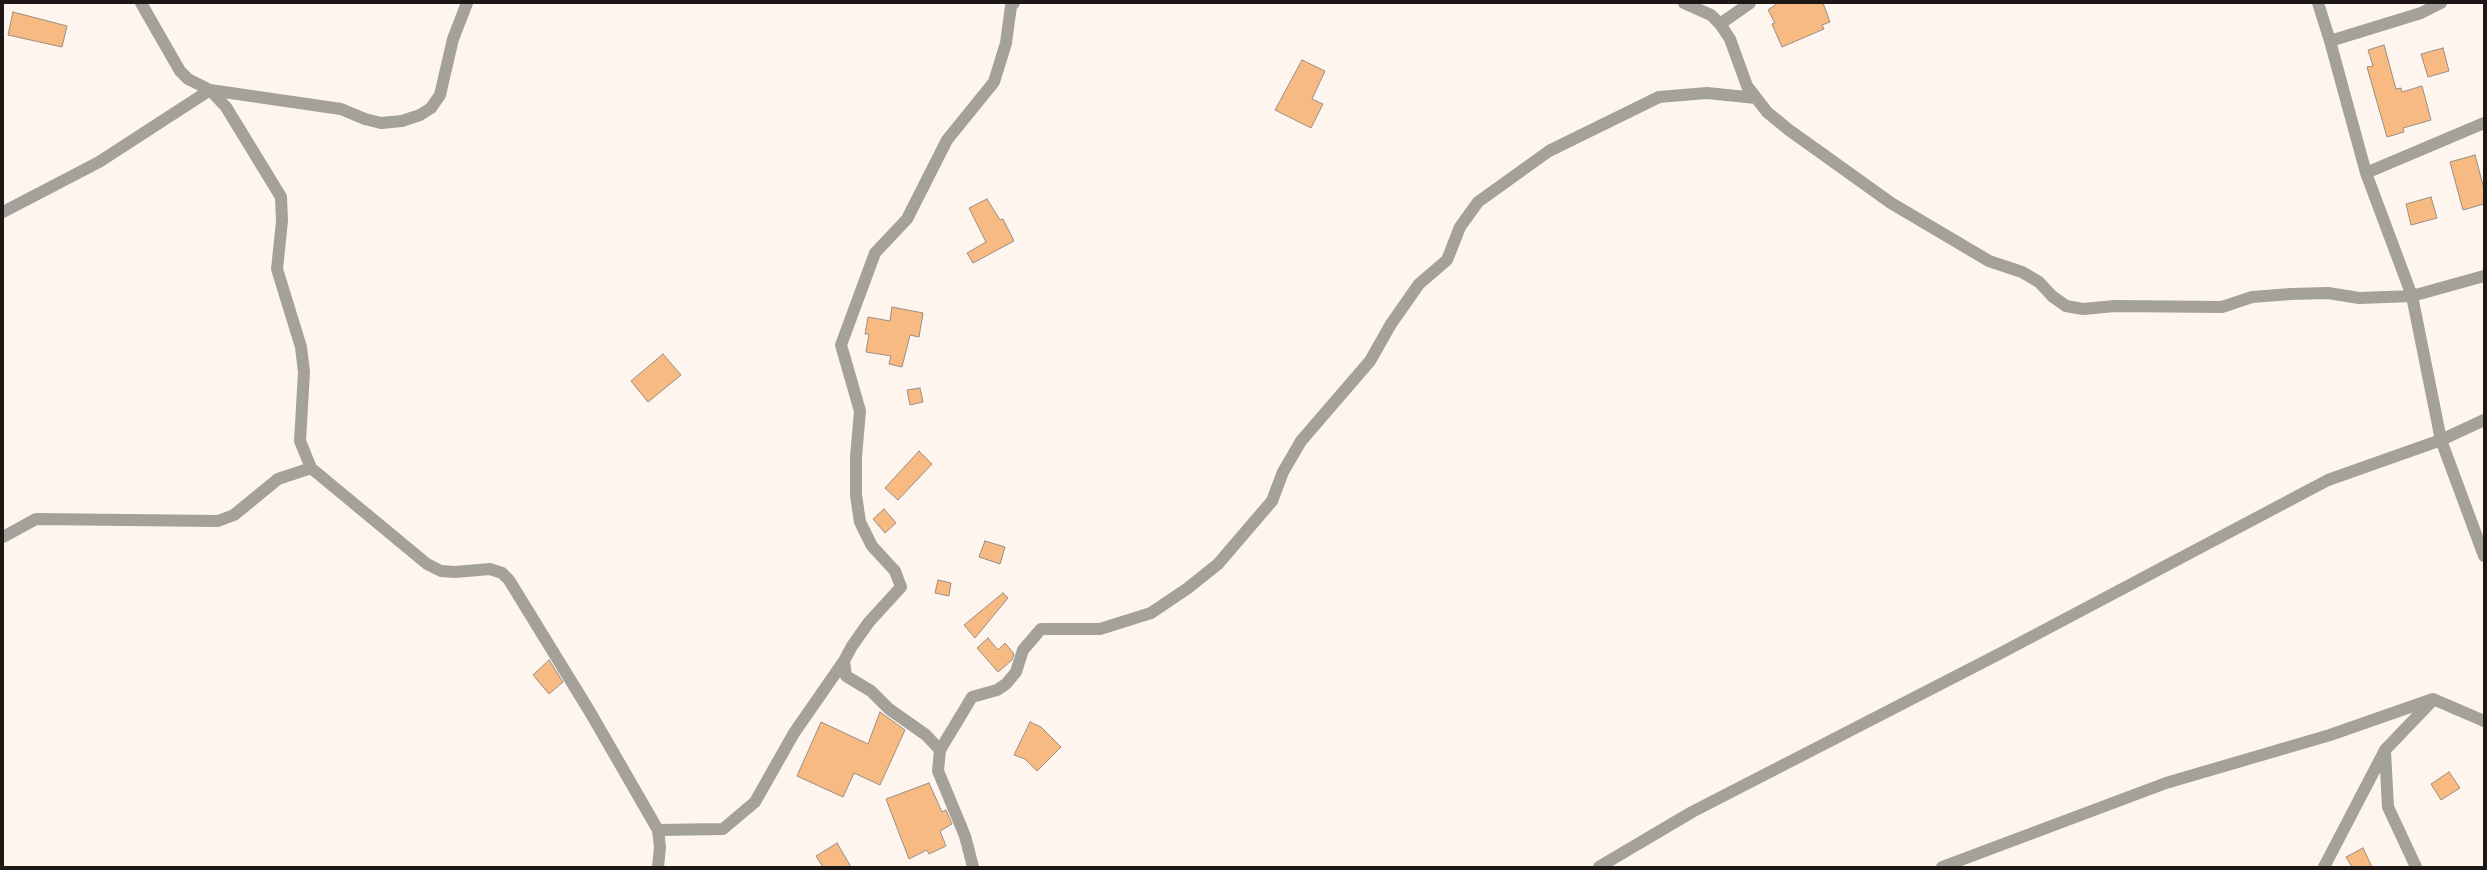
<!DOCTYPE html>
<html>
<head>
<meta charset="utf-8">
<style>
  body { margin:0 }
  #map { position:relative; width:2487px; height:870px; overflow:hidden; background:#fdf5ee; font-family:Inter,sans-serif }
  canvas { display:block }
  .frame { position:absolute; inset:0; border:4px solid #1d1815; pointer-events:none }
</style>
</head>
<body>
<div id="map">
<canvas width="2487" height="870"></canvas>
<div class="frame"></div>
</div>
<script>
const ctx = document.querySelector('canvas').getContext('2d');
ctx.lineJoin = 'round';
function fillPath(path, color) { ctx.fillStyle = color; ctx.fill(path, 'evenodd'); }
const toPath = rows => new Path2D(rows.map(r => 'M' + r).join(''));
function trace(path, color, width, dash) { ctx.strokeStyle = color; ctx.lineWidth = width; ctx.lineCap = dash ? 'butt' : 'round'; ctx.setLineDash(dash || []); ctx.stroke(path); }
const building = toPath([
  [1778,3,1823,3,1830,22,1822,25,1824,29,1782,47,1772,24,1775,23,1768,10,1778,3],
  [13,12,67,26,62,47,8,35,13,12],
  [2384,45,2396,89,2401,88,2402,92,2422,86,2431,120,2403,128,2404,132,2387,137,2367,67,2373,66,2368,50,2384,45],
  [2443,48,2449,71,2428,77,2421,54,2443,48],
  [1302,60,1325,71,1312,99,1323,104,1311,128,1275,110,1302,60],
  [2475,155,2484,189,2484,204,2463,210,2450,162,2475,155],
  [2431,197,2437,218,2411,225,2406,204,2431,197],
  [987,199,1000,220,1003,219,1014,241,973,263,967,253,986,242,969,208,987,199],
  [892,307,923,313,919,337,910,335,902,367,889,364,891,356,866,352,869,334,865,334,868,317,890,321,892,307],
  [663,354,681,375,648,402,631,381,663,354],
  [920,388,923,402,910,405,907,390,920,388],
  [919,451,932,464,898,500,885,488,919,451],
  [884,509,896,523,885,533,873,519,884,509],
  [985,541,1005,547,1000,564,979,557,985,541],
  [938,580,951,583,949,596,935,593,938,580],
  [1003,593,1008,598,975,638,964,625,1003,593],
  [988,638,998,650,1005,643,1014,654,1012,660,998,672,977,648,988,638],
  [549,660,563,682,549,694,533,675,549,660],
  [880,712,905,730,880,785,854,773,843,797,797,776,821,722,868,744,880,712],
  [1030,722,1041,727,1061,747,1037,771,1025,759,1014,755,1030,722],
  [2449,772,2460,788,2441,800,2431,784,2449,772],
  [929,783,942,812,946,810,952,824,940,831,946,846,929,854,927,850,909,859,886,799,929,783],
  [837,843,851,867,823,867,816,856,837,843],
  [2363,848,2372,867,2352,867,2346,857,2363,848]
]);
fillPath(building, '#f8ba83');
trace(building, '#9a8e83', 1);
trace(toPath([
  [141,3,180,71,188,79,210,90,226,107,281,197,282,221,277,269,301,347,304,372,300,441,311,468,427,564,441,571,455,572,490,569,502,573,509,580,590,712,658,830,660,847,658,867],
  [1684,3,1711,15,1720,24,1730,39,1747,86,1767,112,1789,130,1891,203,1989,261,2022,272,2039,282,2052,296,2066,306,2083,309,2115,306,2222,307,2252,297,2291,294,2328,293,2359,298,2412,296,2484,276],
  [2318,3,2330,41,2366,173,2412,296,2441,440,2484,556],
  [1720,24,1750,3],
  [2330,41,2421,13,2441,3],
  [2366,173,2484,123],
  [3,212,99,162,210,90,341,109,365,119,381,123,402,121,420,115,431,108,440,95,453,39,467,3],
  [3,537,36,519,218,521,234,515,278,479,311,468],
  [940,750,972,697,997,690,1006,684,1016,672,1023,650,1041,629,1100,629,1151,613,1188,588,1218,564,1272,501,1283,472,1301,441,1370,361,1391,324,1419,284,1447,260,1460,227,1478,202,1549,151,1659,97,1707,93,1756,98],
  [2385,751,2388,807,2416,867],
  [658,830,723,829,755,802,794,733,844,661],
  [973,867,965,836,938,771,940,750,926,735,889,709,871,691,846,676,844,661,852,646,869,622,901,587,895,571,872,546,860,522,856,495,856,457,860,411,841,345,875,253,907,219,947,140,994,82,1006,43,1011,6,1014,3],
  [1599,867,1692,812,2001,653,2328,480,2441,440,2484,420],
  [1942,867,2166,783,2330,735,2433,699,2484,721],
  [2324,867,2385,750,2431,702]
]), '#a3a19a', 12);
</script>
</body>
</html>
